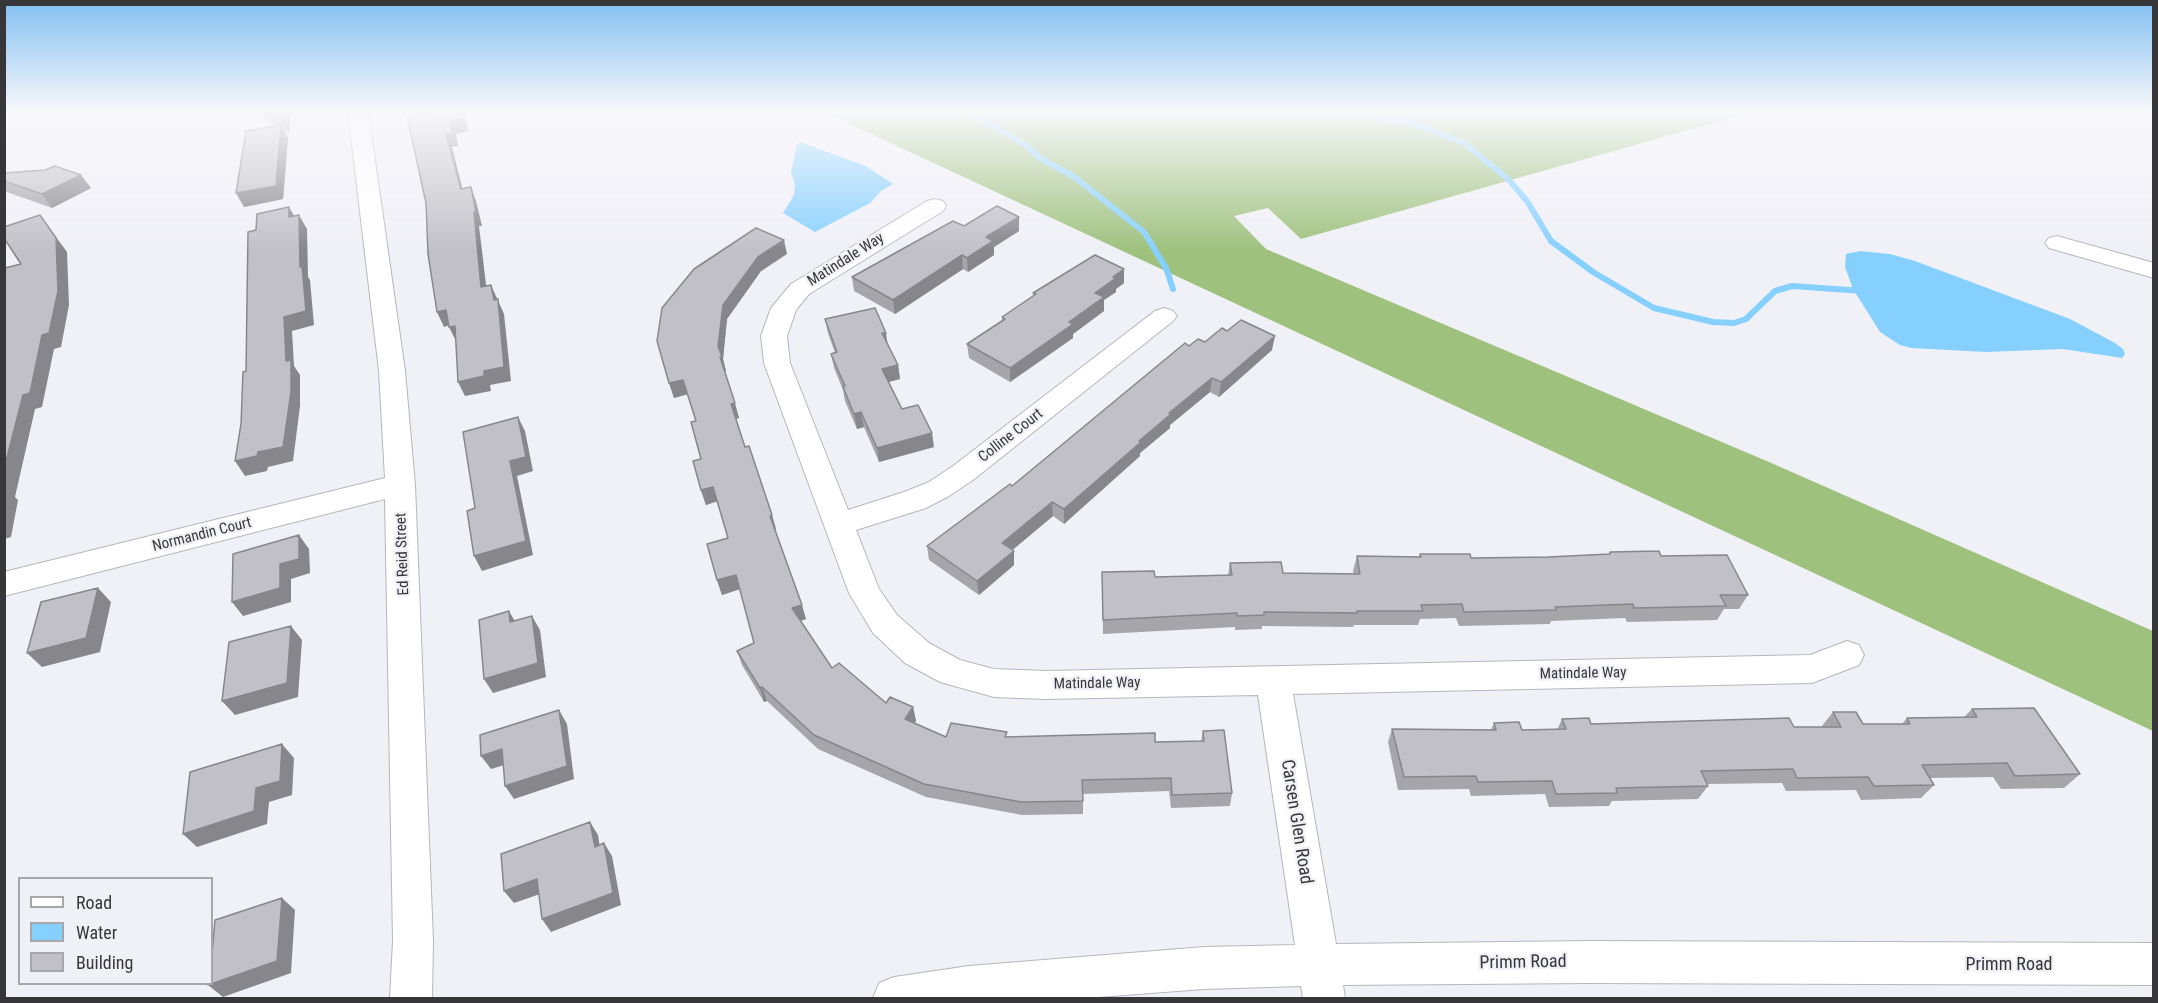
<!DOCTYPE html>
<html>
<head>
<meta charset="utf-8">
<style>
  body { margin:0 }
  #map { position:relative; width:2158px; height:1003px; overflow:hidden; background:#f0f0f7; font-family:"Roboto Condensed",sans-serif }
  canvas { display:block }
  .frame { position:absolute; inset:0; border:6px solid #373739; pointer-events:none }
  .legend { position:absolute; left:18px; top:877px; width:195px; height:108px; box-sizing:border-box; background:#f0f0f7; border:2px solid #a6a6ab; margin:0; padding:8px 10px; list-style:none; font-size:18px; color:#373739 }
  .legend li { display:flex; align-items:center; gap:12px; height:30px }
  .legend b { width:30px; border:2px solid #a6a6ab }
</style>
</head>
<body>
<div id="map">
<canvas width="2158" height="1003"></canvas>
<div class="frame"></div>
<ul class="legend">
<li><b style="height:8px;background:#fff"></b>Road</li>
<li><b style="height:16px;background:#86d0ff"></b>Water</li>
<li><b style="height:16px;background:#c0c0c6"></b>Building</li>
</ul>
</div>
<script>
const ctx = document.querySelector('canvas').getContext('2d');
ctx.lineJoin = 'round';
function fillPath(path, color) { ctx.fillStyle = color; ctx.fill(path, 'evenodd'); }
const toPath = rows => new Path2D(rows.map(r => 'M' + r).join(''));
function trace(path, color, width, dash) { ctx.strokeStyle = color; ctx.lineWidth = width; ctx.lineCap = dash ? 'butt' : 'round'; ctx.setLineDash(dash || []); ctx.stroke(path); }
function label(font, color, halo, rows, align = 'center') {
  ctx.font = font + ' "Roboto Condensed",sans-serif'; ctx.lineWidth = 4.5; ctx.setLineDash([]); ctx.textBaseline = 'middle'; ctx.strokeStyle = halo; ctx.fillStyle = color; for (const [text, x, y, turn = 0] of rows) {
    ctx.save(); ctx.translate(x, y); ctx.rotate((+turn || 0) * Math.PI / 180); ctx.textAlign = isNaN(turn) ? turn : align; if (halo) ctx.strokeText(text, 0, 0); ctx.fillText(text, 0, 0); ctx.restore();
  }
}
fillPath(toPath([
  [822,111,1756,111,1301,239,1268,208,1234,216,1266,249,1769,462,2153,631,2153,731]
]), '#9ec17d');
fillPath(toPath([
  [800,142,866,166,893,184,881,191,870,203,815,232,783,213,794,195,795,185,791,172,797,144],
  [1860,251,1890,254,1915,261,2070,319,2115,343,2123,349,2125,354,2122,358,2063,349,1986,352,1911,348,1900,345,1880,332,1853,289,1845,267,1846,254]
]), '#86d0ff');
trace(toPath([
  [968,111,1027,146,1040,158,1073,176,1144,232,1166,268,1173,289],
  [1338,111,1413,123,1464,143,1508,179,1527,201,1551,241,1593,272,1654,308,1713,322,1734,323,1746,319,1775,291,1792,286,1863,291]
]), '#86d0ff', 6);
const minor = toPath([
  [348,111,368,111,405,371,415,485,433,941,432,998,390,998,393,941,385,499,4,596,4,572,385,478,379,371,348,111],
  [935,199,943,201,946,206,943,211,809,294,796,310,787,336,790,363,848,510,904,492,929,482,953,466,1155,311,1164,308,1173,311,1177,316,1173,321,973,480,949,496,926,508,856,530,879,589,897,615,929,643,960,660,994,669,1045,671,1810,655,1847,641,1859,645,1864,655,1859,665,1812,683,1293,694,1336,944,1589,941,2154,943,2154,985,1589,983,1343,985,1345,998,1303,998,1301,986,1204,989,1085,998,873,998,879,983,894,977,969,966,1204,947,1295,945,1258,695,1045,699,994,697,940,682,905,663,873,633,849,593,764,363,761,336,771,308,791,284,927,201,935,199],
  [2057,236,2154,263,2154,278,2049,248,2045,243,2049,238,2057,236]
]);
trace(minor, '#b6b6bc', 2);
fillPath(minor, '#fff');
fillPath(toPath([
  [255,111,291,111,289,133,284,130,288,138,283,199,244,207,277,126],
  [4,173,91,188,52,208,4,191],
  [964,226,1019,231,994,247,994,255,968,272,963,269,895,314,854,291,852,277],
  [787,254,761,271,727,319,723,359,726,371,724,372,739,418,736,419,745,447,772,515,776,529,775,530,806,619,801,621,832,668,886,703,913,707,916,721,914,723,946,737,1007,737,1155,742,1201,741,1203,731,1232,793,1230,806,1171,808,1169,791,1083,794,1083,814,1022,815,926,797,818,749,767,701,764,702,742,665,737,651,754,643,740,589,722,595,717,580,728,538,717,501,706,505,701,490,701,459,696,421,688,394,674,398,657,341],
  [1124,283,1116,289,1116,292,1104,300,1104,311,1073,334,1073,338,1010,382,969,358,967,344,1002,321,1002,317,1033,296,1033,293],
  [825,319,887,343,898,365,900,379,889,382,902,409,934,447,879,462,864,427,857,429,845,401,843,390,834,368,831,354,835,353,828,333],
  [1205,342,1272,350,1219,397,1210,392,1170,425,1170,428,1140,453,1140,456,1064,524,1053,516,1012,550,1014,551,1014,565,979,595,929,560,927,546,1012,486,1189,346],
  [1610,552,1661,556,1748,595,1739,609,1724,609,1717,620,1627,622,1625,618,1551,621,1550,624,1459,626,1456,618,1420,619,1418,625,1354,625,1353,627,1262,626,1262,629,1235,630,1235,627,1103,634,1102,572,1155,577,1228,575,1230,563,1283,573,1354,574,1353,571,1357,556,1419,557,1420,554,1471,558,1548,557,1609,554],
  [1972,709,2080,774,2064,788,2001,789,1993,777,1930,778,1934,785,1921,798,1861,800,1856,790,1786,791,1782,783,1707,784,1708,786,1698,799,1612,801,1609,806,1549,807,1545,794,1471,796,1469,789,1398,790,1388,742,1392,729,1491,730,1494,723,1522,730,1557,730,1562,719,1591,724,1794,727,1822,727,1822,726,1833,712,1863,724,1902,724,1907,718,1964,717]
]), '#a5a5aa');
fillPath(toPath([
  [283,111,291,111,289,133,282,120],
  [461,111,465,111,468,131,456,134,458,146,452,147,466,203,461,189,446,134,450,121],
  [281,125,288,138,283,199,244,207,236,193],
  [81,175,91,188,52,208,42,194],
  [471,187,476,201,482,226,479,226,488,301,481,287],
  [289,207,297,221,289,217],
  [40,215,67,252,69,305,61,347,54,349,42,407,35,409,15,497,18,500,11,537,4,539,4,469],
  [299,215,307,229,308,277,310,280,314,325,292,331,294,366,300,375,300,406,293,461,268,467,267,471,245,476,235,461,258,452,286,361,284,317,300,267],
  [1019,217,1019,231,994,247,994,255,968,272,967,258,986,237],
  [784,240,787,254,761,271,727,319,723,359,726,371,724,372,720,357,718,346,723,305,758,257],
  [962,255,963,269,895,314,893,300],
  [1124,269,1124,283,1116,289,1116,292,1104,300,1104,311,1073,334,1073,338,1010,382,1010,368,1069,322,1095,293,1113,277],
  [491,285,504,314,511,381,490,385,491,391,465,396,458,382,484,371,494,300],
  [446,310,453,324,444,327,437,312],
  [455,326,462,340,456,341,449,327],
  [882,333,886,333,888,347],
  [1275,336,1272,350,1219,397,1221,382],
  [898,365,900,379,884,383,882,369],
  [1212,378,1210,392,1170,425,1170,428,1140,453,1140,456,1064,524,1064,509,1169,413],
  [683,380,688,394,674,398,669,383],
  [735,403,739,418,735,419,731,404],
  [861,412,864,427,857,429,854,414],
  [518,417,525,431,533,471,517,476,533,555,482,571,474,556,510,461],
  [932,433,934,447,879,462,877,448],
  [713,487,718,501,706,505,701,490],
  [1052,502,1053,516,1003,558,1002,543],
  [772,515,776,529,773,530,770,516],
  [299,535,309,549,310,573,291,579,291,602,243,616,232,602,280,564],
  [1014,551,1014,565,979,595,977,581],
  [736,575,740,589,722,595,717,580],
  [98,588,111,602,100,652,42,667,27,653],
  [802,605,806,619,796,622,792,608],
  [509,611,517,625,510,622],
  [532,616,540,630,546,677,493,693,484,679],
  [291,626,302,640,298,697,235,715,222,701],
  [762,687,767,701,764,702,760,688],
  [913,707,916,721,908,733,905,719],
  [559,710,567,724,574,779,514,799,505,786],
  [282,744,294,758,292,795,269,802,267,824,197,847,183,834,256,788],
  [502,749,511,763,491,769,481,756],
  [590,822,598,835,602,860,595,847],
  [604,843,612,856,621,905,551,932,542,919],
  [537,879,546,892,514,903,504,891],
  [282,898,295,910,291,973,223,997,208,985]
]), '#86868b');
const building = toPath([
  [268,111,283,111,282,120,268,111],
  [425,111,461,111,463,118,450,121,452,133,446,134,461,189,471,187,476,212,474,212,481,287,491,285,494,300,498,299,504,367,484,371,484,376,458,382,455,326,449,327,446,310,437,312,428,254,426,203,407,116,425,113,425,111],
  [281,125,276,186,236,193,246,131,281,125],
  [55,166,81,175,42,194,4,181,4,173,45,170,55,166],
  [997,206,1019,217,986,237,993,241,967,258,962,255,893,300,852,277,953,221,964,226,997,206],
  [289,207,289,217,299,215,300,267,302,266,306,311,284,317,286,361,291,360,291,392,283,447,258,452,257,456,235,461,241,424,243,372,246,371,248,232,256,230,257,214,289,207],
  [40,215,56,238,58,291,49,333,42,335,30,393,23,395,4,469,5,268,21,264,4,238,4,227,40,215],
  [756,228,784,240,758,257,723,305,718,346,722,357,720,357,735,403,731,404,745,447,749,446,772,515,770,516,802,605,792,608,832,668,839,663,886,703,890,697,913,707,905,719,946,737,951,723,1007,732,1005,737,1155,733,1155,742,1204,741,1203,731,1224,730,1232,793,1172,795,1171,778,1082,780,1083,801,1021,802,924,784,814,735,762,687,760,688,737,651,754,643,736,575,717,580,707,544,728,538,713,487,701,490,693,461,701,459,691,422,696,421,683,380,669,383,657,341,662,308,694,269,756,228],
  [1095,255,1124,269,1113,277,1116,278,1095,293,1104,297,1069,322,1073,324,1010,368,967,344,1005,319,1002,317,1036,294,1033,293,1095,255],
  [875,308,886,333,882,333,898,365,882,369,902,409,918,405,932,433,877,448,861,412,854,414,843,387,845,386,831,354,837,352,825,319,875,308],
  [1241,320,1275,336,1221,382,1212,378,1169,413,1171,414,1139,441,1141,442,1064,509,1052,502,1002,543,1014,551,977,581,927,546,1010,484,1012,486,1185,343,1189,346,1198,339,1205,342,1222,328,1227,331,1241,320],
  [518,417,526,457,510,461,526,541,474,556,467,511,475,508,463,432,518,417],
  [299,535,299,559,280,564,280,588,232,602,233,554,299,535],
  [1659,551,1661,556,1727,555,1748,595,1720,595,1726,606,1634,608,1633,604,1555,607,1556,610,1464,612,1462,604,1421,605,1423,611,1357,611,1357,613,1264,612,1264,615,1237,616,1237,613,1103,620,1102,572,1154,571,1155,577,1232,575,1230,563,1281,562,1283,573,1360,574,1357,556,1421,557,1420,554,1470,554,1471,558,1548,557,1610,554,1610,552,1659,551],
  [98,588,86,638,27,653,41,602,98,588],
  [509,611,510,622,532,616,538,663,484,679,479,620,509,611],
  [291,626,287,683,222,701,229,642,291,626],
  [2034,708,2080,774,2015,776,2007,763,1922,765,1934,785,1874,786,1868,777,1797,778,1793,769,1701,771,1708,786,1616,788,1617,793,1556,794,1552,781,1478,782,1476,776,1404,777,1392,729,1496,730,1494,723,1519,722,1522,730,1566,729,1562,719,1589,718,1591,724,1789,718,1794,727,1841,727,1833,712,1856,712,1863,724,1910,724,1907,718,1977,717,1972,709,2034,708],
  [559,710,567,766,505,786,502,749,481,756,480,735,559,710],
  [282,744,280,781,256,788,254,811,183,834,190,772,282,744],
  [590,822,595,847,604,843,613,893,542,919,537,879,504,891,501,854,590,822],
  [282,898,277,961,208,985,208,984,212,984,212,954,215,920,282,898]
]);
fillPath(building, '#c0c0c6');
trace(building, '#86868b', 1.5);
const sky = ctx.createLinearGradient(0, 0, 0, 252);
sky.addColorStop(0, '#81bff1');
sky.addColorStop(0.44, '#f8f8fb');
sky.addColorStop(1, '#f8f8fb00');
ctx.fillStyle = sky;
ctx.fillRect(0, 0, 2158, 252);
label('15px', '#373739', '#f0f0f7', [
  ["Matindale Way",846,260,-32],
  ["Colline Court",1011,436,-38],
  ["Normandin Court",202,535,-14],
  ["Ed Reid Street",403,554,-92],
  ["Matindale Way",1583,674,-1],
  ["Matindale Way",1097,684,-1]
]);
label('18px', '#373739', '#f0f0f7', [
  ["Carsen Glen Road",1296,822,81],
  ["Primm Road",1523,963,-1],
  ["Primm Road",2009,965]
]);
</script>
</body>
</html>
